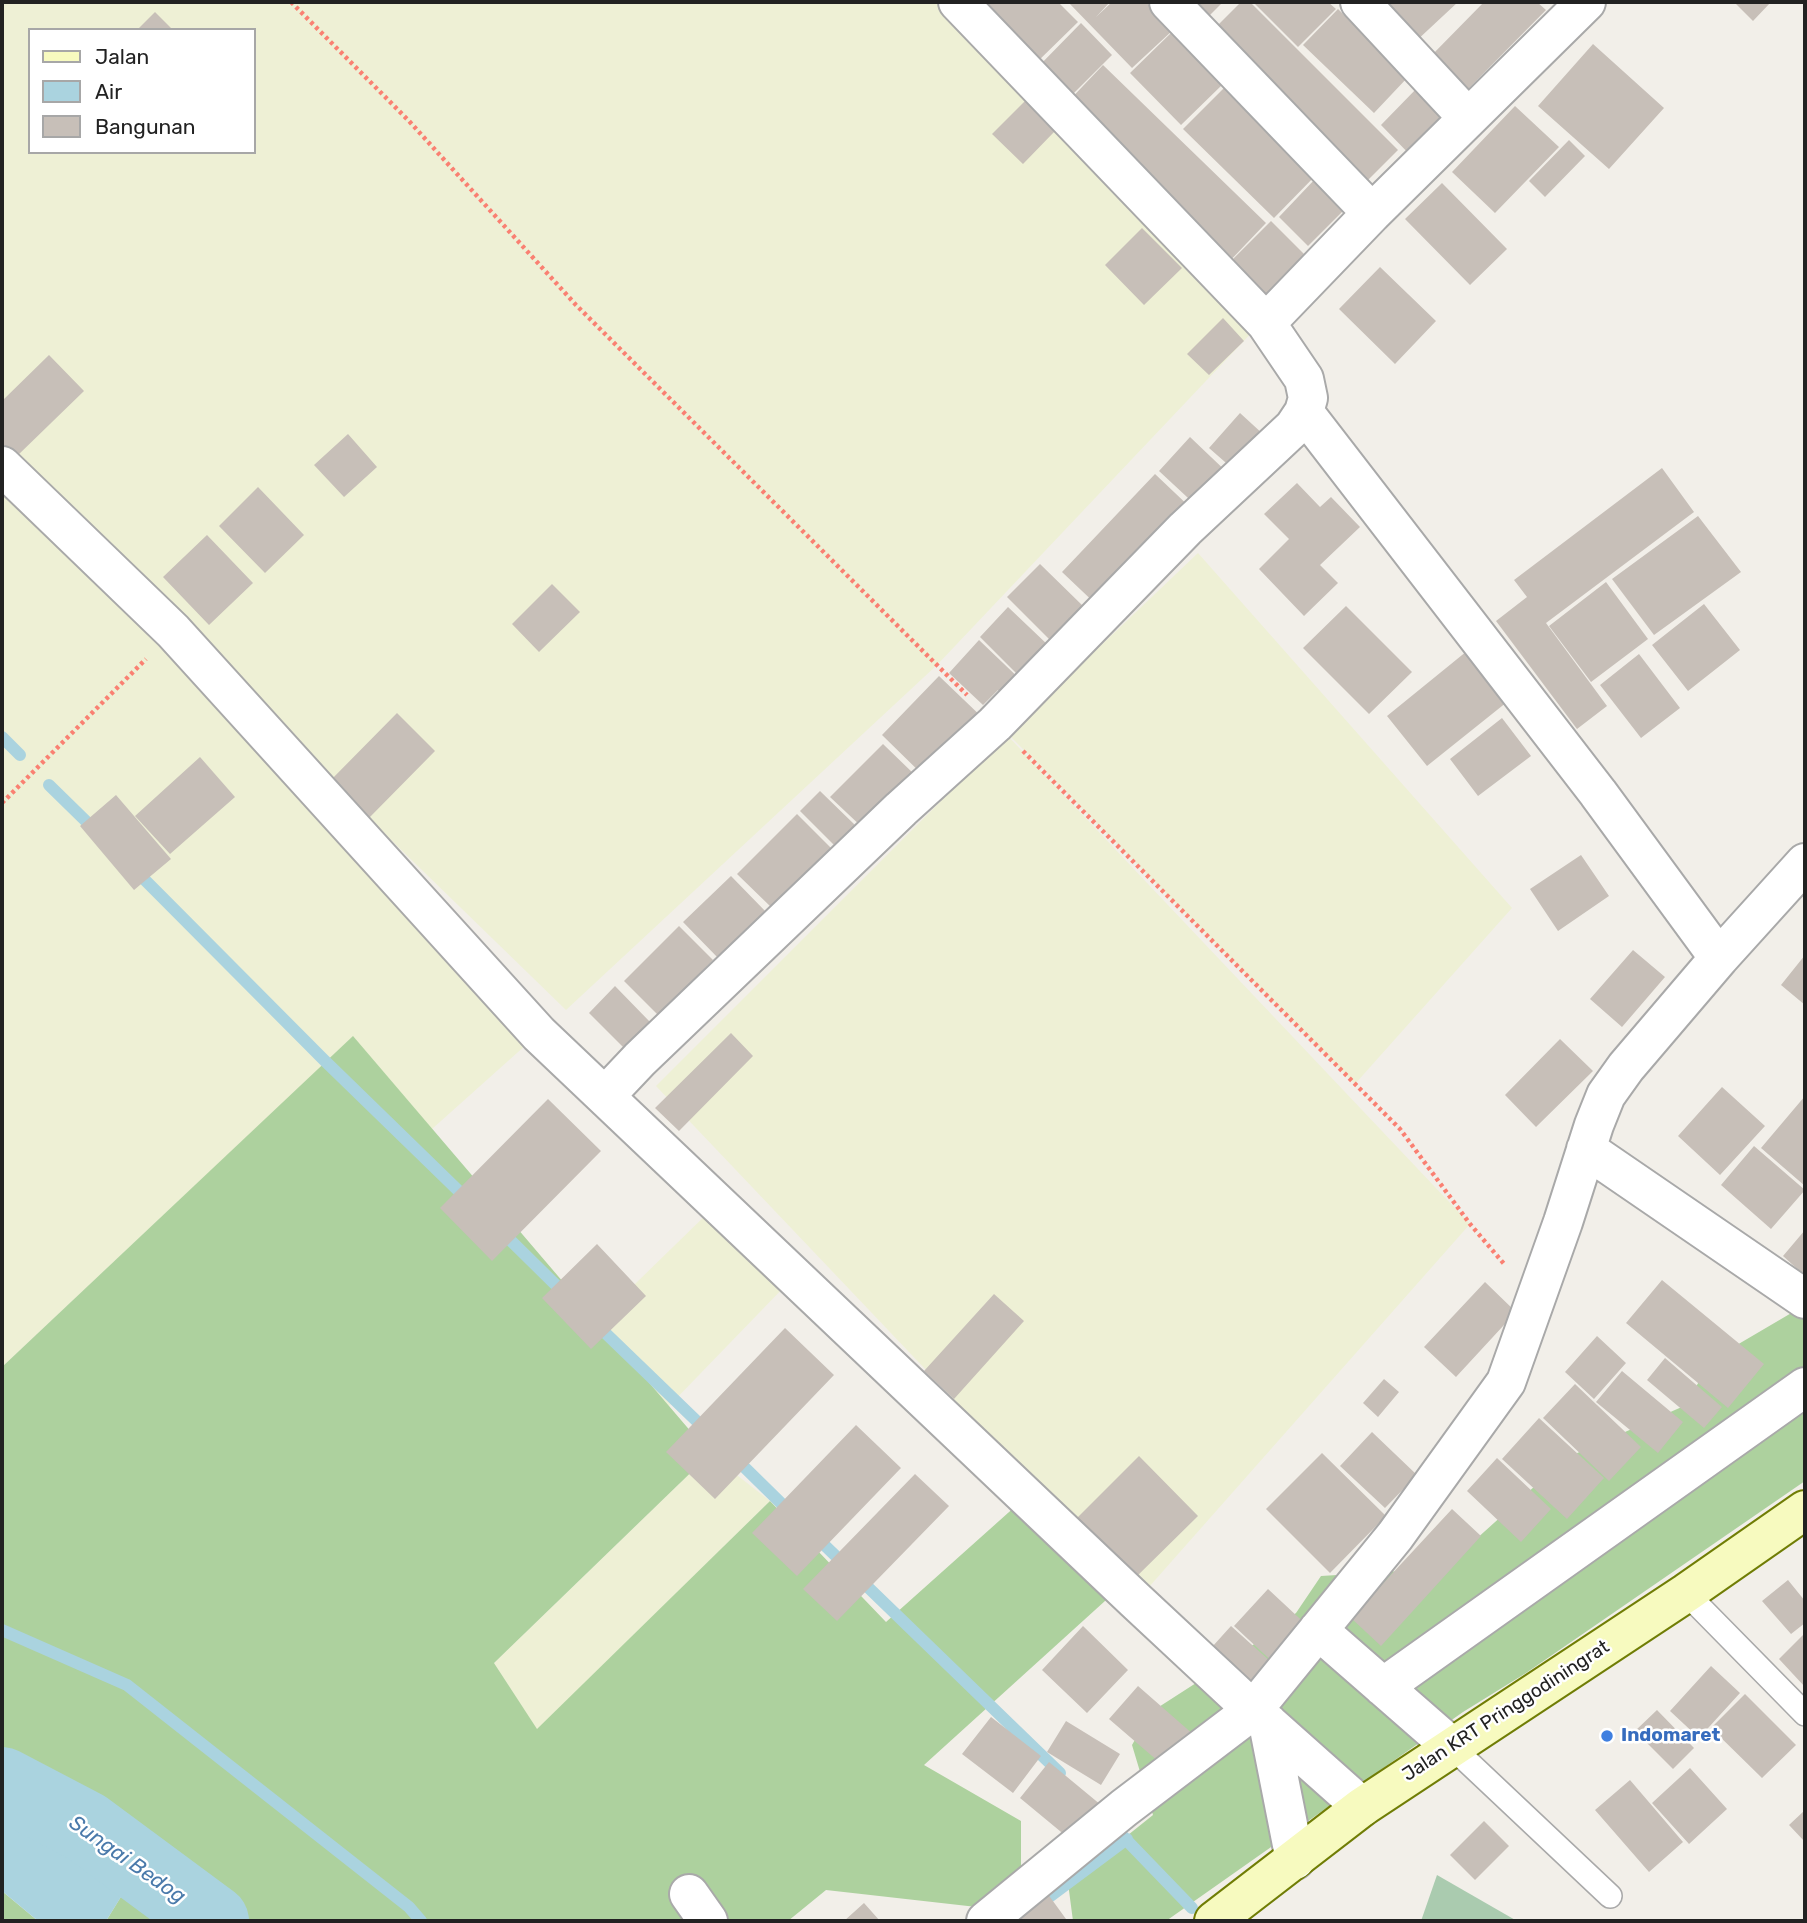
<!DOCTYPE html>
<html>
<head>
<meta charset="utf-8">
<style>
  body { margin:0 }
  #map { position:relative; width:1807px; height:1923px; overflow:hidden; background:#f2efe9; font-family:Rubik,sans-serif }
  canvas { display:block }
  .frame { position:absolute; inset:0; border:4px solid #222; pointer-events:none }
  .legend { position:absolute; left:28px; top:28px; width:228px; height:126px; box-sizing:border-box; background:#fff; border:2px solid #a7a7a7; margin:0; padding:9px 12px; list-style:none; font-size:21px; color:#222 }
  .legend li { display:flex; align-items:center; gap:14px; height:35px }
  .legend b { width:35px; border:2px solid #a7a7a7 }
</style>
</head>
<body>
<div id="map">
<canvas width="1807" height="1923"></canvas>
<div class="frame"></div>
<ul class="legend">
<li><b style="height:9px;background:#f7fabf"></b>Jalan</li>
<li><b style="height:19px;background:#aad3df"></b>Air</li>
<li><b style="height:19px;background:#c7bfb8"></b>Bangunan</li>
</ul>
</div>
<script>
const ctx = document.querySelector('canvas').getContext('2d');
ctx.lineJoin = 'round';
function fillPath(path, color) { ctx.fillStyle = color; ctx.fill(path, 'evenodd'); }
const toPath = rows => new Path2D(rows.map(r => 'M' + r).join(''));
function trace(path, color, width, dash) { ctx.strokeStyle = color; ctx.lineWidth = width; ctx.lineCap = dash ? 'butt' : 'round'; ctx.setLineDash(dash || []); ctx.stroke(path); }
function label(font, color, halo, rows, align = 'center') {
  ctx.font = font + ' Rubik,sans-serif'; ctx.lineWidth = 5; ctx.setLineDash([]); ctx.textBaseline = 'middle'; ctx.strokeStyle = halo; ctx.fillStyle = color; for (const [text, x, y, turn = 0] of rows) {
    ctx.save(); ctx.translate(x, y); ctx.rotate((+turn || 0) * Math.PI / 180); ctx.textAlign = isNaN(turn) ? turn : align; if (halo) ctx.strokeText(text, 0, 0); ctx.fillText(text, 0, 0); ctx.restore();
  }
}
fillPath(toPath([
  [2,2,948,2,1258,326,937,665,566,1010,2,462],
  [30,30,254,30,254,152,30,152],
  [2,472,536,1036,432,1129,353,1037,2,1367],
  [1198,553,1512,908,1355,1084,1008,734],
  [1007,735,1470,1224,1141,1596,656,1086],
  [713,1208,788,1283,669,1406,597,1321],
  [710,1454,770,1501,537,1730,494,1663]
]), '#eef0d5');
fillPath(toPath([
  [353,1036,710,1454,494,1663,537,1729,770,1501,886,1622,1018,1504,1116,1591,924,1765,1021,1821,1021,1912,826,1890,788,1921,106,1921,149,1851,2,1758,2,1367],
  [1805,1305,1805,1481,1526,1673,1463,1712,1166,1921,1073,1921,1068,1883,1153,1815,1132,1745,1151,1712,1238,1656,1296,1613,1321,1576,1401,1571,1474,1541,1566,1458,1684,1406,1713,1359],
  [2,1891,38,1921,2,1921]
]), '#add19e');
fillPath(toPath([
  [1437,1875,1517,1921,1421,1921]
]), '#aacbaf');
fillPath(toPath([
  [2,1758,149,1852,106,1921,38,1921,2,1891]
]), '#aad3df');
trace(toPath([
  [2,737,20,755],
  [49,785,96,831],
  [134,869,324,1060,469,1201],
  [500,1230,567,1296],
  [595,1323,708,1432],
  [734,1457,791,1513],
  [814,1535,1060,1773],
  [2,1630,127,1685,409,1907,421,1921],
  [1110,1823,1192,1908],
  [1017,1921,1127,1839]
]), '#aad3df', 12);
trace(toPath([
  [2,1783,86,1827,213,1921]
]), '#aad3df', 72);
fillPath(toPath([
  [968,2,1058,2,1078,22,1033,66],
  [1068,2,1110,2,1096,17,1112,2,1146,2,1173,30,1132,68],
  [1178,2,1223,2,1201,24],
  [1241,2,1250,2,1398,150,1364,184,1211,32],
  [1253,2,1328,2,1336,9,1298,47],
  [1374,2,1458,2,1414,43],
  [1484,2,1537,2,1546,10,1465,92,1430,57],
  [1734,2,1771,2,1753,21],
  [1338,9,1408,77,1374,113,1303,45],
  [155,12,173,30,137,30],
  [1081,23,1112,55,1065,102,1034,71],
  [1171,33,1222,85,1181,125,1130,73],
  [1593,44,1664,108,1609,169,1538,106],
  [1103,65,1266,223,1225,266,1062,108],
  [1226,86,1317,174,1274,218,1183,129],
  [1418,87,1454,123,1416,161,1381,125],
  [1025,101,1055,131,1023,164,992,134],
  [1515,106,1559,147,1495,213,1452,172],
  [1569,140,1585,156,1545,197,1529,181],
  [1316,178,1346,208,1308,246,1279,217],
  [1442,183,1507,249,1470,285,1405,219],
  [1271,221,1307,257,1259,304,1224,268],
  [1142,228,1182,268,1144,305,1105,265],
  [1380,267,1436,321,1395,364,1339,309],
  [1223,318,1244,341,1209,375,1187,354],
  [49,355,84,391,16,457,2,443,2,401],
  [1240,413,1264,435,1233,469,1209,448],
  [348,434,377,467,344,497,314,465],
  [1190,437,1232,477,1201,510,1159,471],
  [1662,468,1694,512,1546,623,1607,706,1577,729,1496,621,1527,597,1514,580],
  [1155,474,1194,511,1101,609,1062,572],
  [1297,483,1320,507,1331,497,1360,527,1320,565,1338,583,1304,616,1259,569,1289,539,1264,514],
  [258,487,304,535,265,573,219,526],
  [1698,516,1741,572,1654,635,1612,579],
  [207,535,253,583,209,625,163,577],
  [1040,564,1083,606,1050,640,1007,597],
  [1606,582,1648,639,1591,682,1549,626],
  [552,584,580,612,539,652,512,624],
  [1704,604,1740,650,1688,691,1652,645],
  [1346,606,1412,672,1369,714,1303,648],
  [1008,607,1049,646,1020,677,980,637],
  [979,640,1026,685,1010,702,998,690,983,705,949,673],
  [1467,651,1507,702,1427,766,1387,716],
  [1639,654,1680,708,1641,738,1600,685],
  [939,676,987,722,930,782,882,735],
  [397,713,435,751,368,819,329,782],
  [1502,718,1531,756,1478,796,1450,759],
  [883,744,916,776,864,829,830,797],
  [200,757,235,797,170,854,135,816],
  [820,791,855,825,834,845,800,811],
  [116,795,171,859,134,890,80,826],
  [797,814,831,848,826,853,834,859,772,908,737,874],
  [1581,855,1609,896,1558,931,1530,889],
  [731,876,767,913,719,959,683,922],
  [679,926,713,960,658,1015,624,981],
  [1633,950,1665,977,1622,1027,1590,999],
  [1805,955,1805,1005,1781,985],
  [615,986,650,1022,624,1048,589,1013],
  [731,1033,753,1056,679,1131,655,1108],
  [1560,1039,1593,1071,1536,1127,1505,1095],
  [1722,1087,1765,1126,1720,1175,1678,1136],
  [1805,1096,1805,1186,1761,1148],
  [548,1099,601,1151,492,1261,440,1208],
  [1754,1146,1805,1190,1771,1229,1721,1185],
  [1805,1230,1805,1276,1783,1256],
  [597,1244,646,1296,591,1349,542,1298],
  [1662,1280,1764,1364,1728,1408,1626,1323],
  [1485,1282,1516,1312,1456,1377,1424,1347],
  [994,1294,1024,1321,954,1399,924,1371],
  [785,1328,834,1375,715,1499,666,1452],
  [1597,1336,1626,1363,1594,1399,1565,1372],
  [1665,1358,1722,1407,1704,1428,1647,1380],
  [1622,1371,1683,1422,1658,1453,1596,1402],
  [1384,1379,1399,1392,1378,1417,1363,1403],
  [1575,1384,1641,1447,1609,1481,1543,1418],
  [1539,1418,1604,1478,1567,1519,1502,1459],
  [856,1425,901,1468,797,1576,752,1533],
  [1372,1432,1417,1475,1385,1508,1340,1466],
  [1322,1453,1386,1516,1330,1573,1266,1509],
  [1139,1456,1198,1516,1132,1581,1074,1521],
  [1497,1458,1551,1509,1521,1542,1467,1491],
  [915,1474,949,1506,837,1621,803,1589],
  [1452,1509,1481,1536,1381,1646,1351,1618],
  [1788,1580,1805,1601,1805,1623,1791,1634,1762,1601],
  [1268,1589,1312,1630,1278,1667,1234,1626],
  [1083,1626,1128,1670,1087,1713,1042,1670],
  [1231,1626,1271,1662,1243,1693,1203,1657],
  [1805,1633,1805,1687,1779,1659],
  [1711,1666,1740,1693,1699,1738,1670,1711],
  [1138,1686,1194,1735,1166,1768,1109,1719],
  [1745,1694,1796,1745,1762,1778,1711,1728],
  [1657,1710,1694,1748,1673,1769,1635,1731],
  [991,1717,1041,1756,1013,1793,962,1754],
  [1066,1721,1120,1754,1101,1785,1047,1752],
  [1049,1762,1101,1805,1072,1841,1020,1798],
  [1690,1768,1727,1809,1689,1844,1652,1803],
  [1630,1780,1683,1842,1649,1872,1595,1810],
  [1805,1810,1805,1842,1789,1825],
  [1484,1821,1509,1846,1475,1880,1450,1855],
  [1042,1886,1066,1919,1062,1921,993,1921],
  [864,1903,880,1921,844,1921]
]), '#c7bfb8');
const service = toPath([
  [1686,1593,1805,1714],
  [1452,1747,1610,1896]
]);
const minor = toPath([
  [1169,2,1372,213],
  [1360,2,1468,118],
  [1266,323,1372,213,1586,2],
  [1304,412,1598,793,1719,958],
  [2,466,173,631,539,1034,1135,1600,1253,1710,1362,1807],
  [605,1096,640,1059,901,809,995,724,1185,529,1294,427,1304,412,1308,398,1304,379,1266,323,958,2],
  [1586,1149,1805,1299],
  [1318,1630,1452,1747],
  [1383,1687,1805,1387],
  [1268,1723,1295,1860],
  [689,1894,708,1921],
  [986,1921,1124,1808,1253,1710,1395,1536,1506,1382,1563,1222,1594,1125,1606,1095,1626,1067,1719,958,1805,863]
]);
const secondary = toPath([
  [1214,1921,1362,1807,1686,1593,1805,1510]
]);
trace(service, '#a9a9a9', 26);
trace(minor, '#a9a9a9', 42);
trace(secondary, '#707d05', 42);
trace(toPath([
  [291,2,409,121,576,305,967,695],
  [1023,751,1400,1129,1470,1224,1505,1265],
  [2,803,146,659]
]), '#fa8072', 4.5, [3.5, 3.5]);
trace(service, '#fff', 23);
trace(minor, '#fff', 38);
trace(secondary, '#f7fabf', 38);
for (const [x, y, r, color] of [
  [1607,1736,7,"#3f7fe0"]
]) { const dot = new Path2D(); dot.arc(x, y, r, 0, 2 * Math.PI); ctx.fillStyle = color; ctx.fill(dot); trace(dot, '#fff', 2.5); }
label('19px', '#222', '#fff', [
  ["Jalan KRT Pringgodiningrat",1506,1711,-33]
]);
label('bold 19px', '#366cbe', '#fff', [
  ["Indomaret",1621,1736]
], 'left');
label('italic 21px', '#4a7aab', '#fff', [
  ["Sungai Bedog",127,1860,35]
]);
</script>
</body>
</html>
